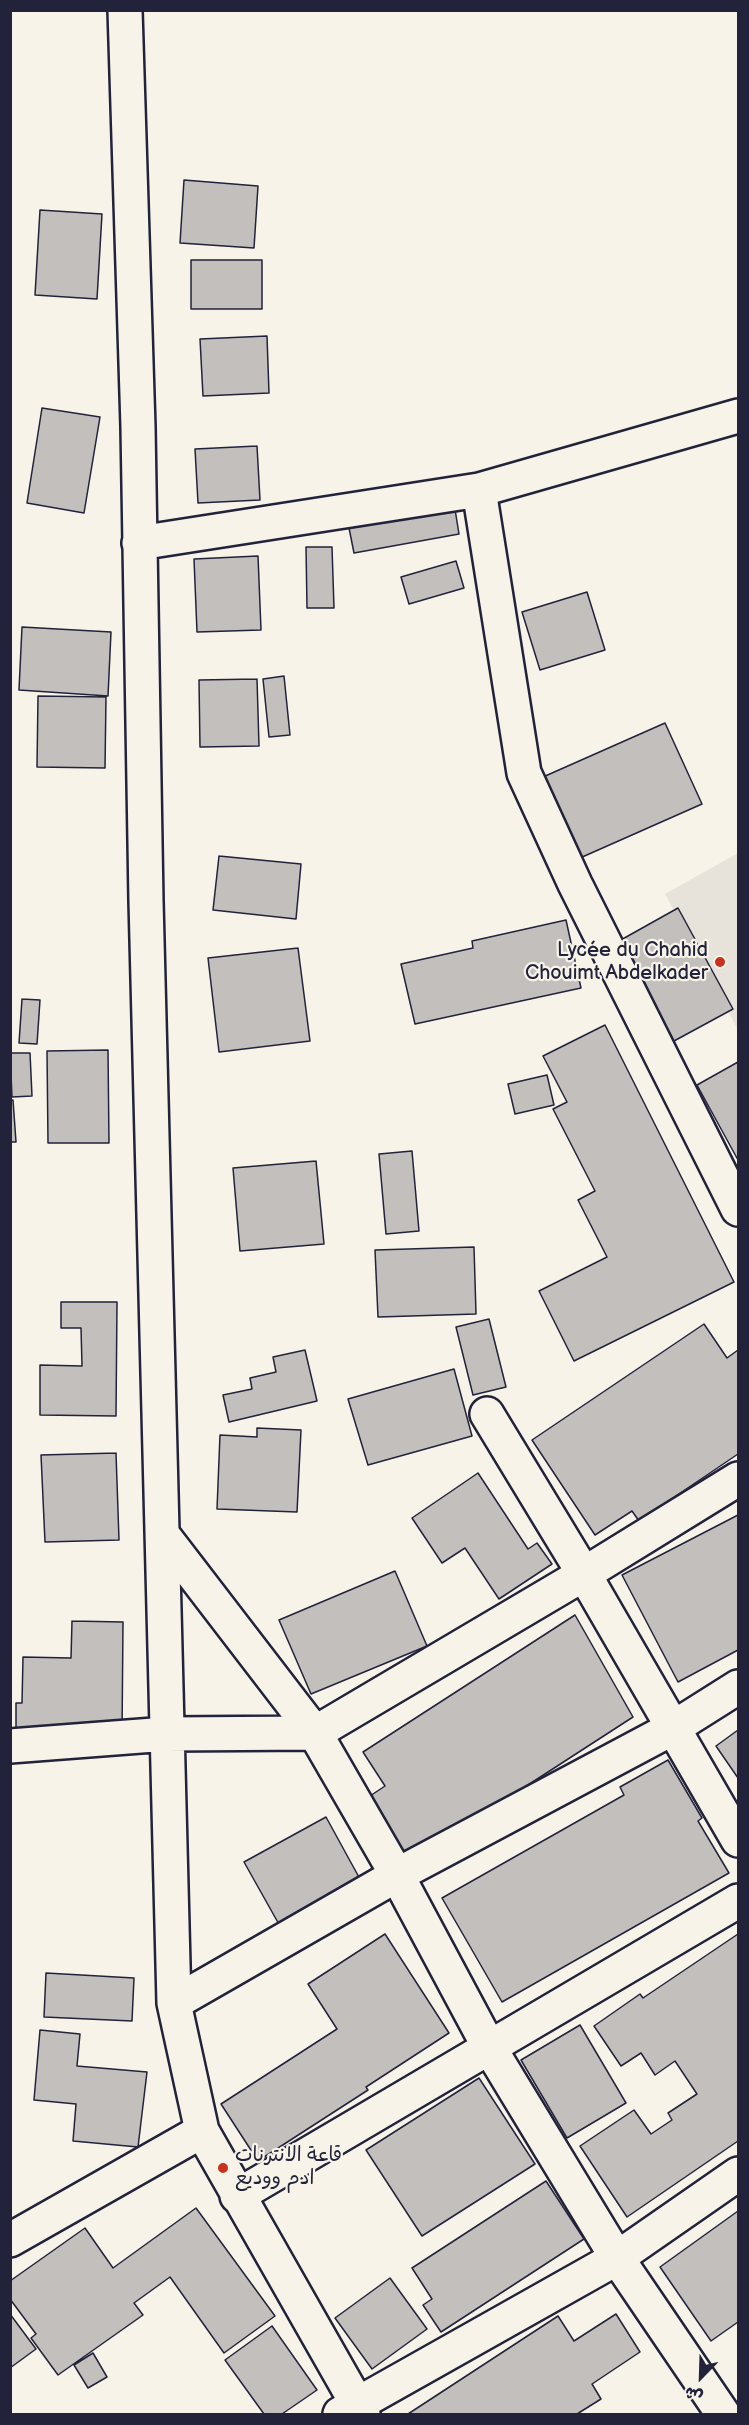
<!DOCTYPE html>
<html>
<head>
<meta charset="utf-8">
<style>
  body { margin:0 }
  #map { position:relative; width:749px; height:2425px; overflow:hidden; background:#f7f3e8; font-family:"Balsamiq Sans","Playpen Sans Arabic",sans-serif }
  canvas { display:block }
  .frame { position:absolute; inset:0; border:12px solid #22223b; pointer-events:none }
  .north { position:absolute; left:671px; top:2347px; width:60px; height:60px; -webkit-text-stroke:4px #f7f3e8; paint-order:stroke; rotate:203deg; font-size:16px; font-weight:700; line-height:24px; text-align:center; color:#22223b }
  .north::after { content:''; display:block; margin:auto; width:21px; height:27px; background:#22223b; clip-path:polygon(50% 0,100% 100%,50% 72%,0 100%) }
</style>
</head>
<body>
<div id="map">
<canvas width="749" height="2425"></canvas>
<div class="frame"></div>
<div class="north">ش</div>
</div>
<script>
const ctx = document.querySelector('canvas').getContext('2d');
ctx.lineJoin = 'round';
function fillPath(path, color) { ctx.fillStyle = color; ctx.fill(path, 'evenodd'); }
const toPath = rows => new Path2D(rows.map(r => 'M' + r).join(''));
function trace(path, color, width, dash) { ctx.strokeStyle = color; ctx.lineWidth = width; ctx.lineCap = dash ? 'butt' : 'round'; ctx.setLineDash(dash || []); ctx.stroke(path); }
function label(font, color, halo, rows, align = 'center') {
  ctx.font = font + ' "Balsamiq Sans","Playpen Sans Arabic",sans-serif'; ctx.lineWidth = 4.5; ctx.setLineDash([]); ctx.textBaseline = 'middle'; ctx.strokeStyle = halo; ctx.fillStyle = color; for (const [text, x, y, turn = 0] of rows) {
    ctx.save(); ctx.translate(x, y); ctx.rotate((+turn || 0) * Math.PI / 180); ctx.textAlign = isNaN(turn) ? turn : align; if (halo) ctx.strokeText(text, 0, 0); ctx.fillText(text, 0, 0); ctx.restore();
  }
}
fillPath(toPath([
  [738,853,738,1030,665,894]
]), '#e7e3db');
const building = toPath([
  [184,180,258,186,254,248,180,243,184,180],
  [40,210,102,214,97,299,35,295,40,210],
  [191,260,262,260,262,309,191,309,191,260],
  [267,336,269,393,203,396,200,339,267,336],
  [42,408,100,417,84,513,27,503,42,408],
  [257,446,260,500,198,503,195,449,257,446],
  [454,503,459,534,354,553,348,523,454,503],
  [306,547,332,547,334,608,307,608,306,547],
  [258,556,261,630,197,632,194,559,258,556],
  [456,561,464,588,409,604,401,577,456,561],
  [587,592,605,650,540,670,522,612,587,592],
  [22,627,111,632,108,696,19,690,22,627],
  [284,676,290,735,269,737,263,679,284,676],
  [257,679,259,746,200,747,199,680,257,679],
  [38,696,106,697,105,768,37,767,38,696],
  [665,723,702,804,580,858,543,777,665,723],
  [219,856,301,864,296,919,213,910,219,856],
  [678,908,733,1009,674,1041,619,941,678,908],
  [566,920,581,988,415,1024,401,964,473,948,472,941,566,920],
  [298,948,310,1041,219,1052,208,958,298,948],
  [22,999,40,1000,37,1044,19,1043,22,999],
  [605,1025,734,1282,574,1361,539,1291,607,1257,578,1200,595,1191,553,1109,567,1102,543,1056,605,1025],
  [108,1050,109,1143,48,1143,47,1051,108,1050],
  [10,1053,30,1053,32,1096,12,1097,10,1053],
  [738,1062,738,1160,697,1085,738,1062],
  [547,1075,554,1105,515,1114,508,1084,547,1075],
  [10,1100,13,1100,16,1142,10,1142,10,1100],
  [412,1151,419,1231,386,1234,379,1154,412,1151],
  [316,1161,324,1244,240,1251,233,1168,316,1161],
  [474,1247,476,1314,378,1317,375,1250,474,1247],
  [61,1302,117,1302,116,1416,40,1415,40,1365,82,1366,81,1328,61,1328,61,1302],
  [489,1319,506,1387,473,1395,456,1327,489,1319],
  [704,1324,727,1358,738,1350,738,1454,639,1521,632,1511,595,1535,532,1440,704,1324],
  [305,1350,317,1401,229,1422,223,1395,252,1389,250,1378,276,1372,273,1357,305,1350],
  [454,1369,472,1436,368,1465,348,1399,454,1369],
  [257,1428,301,1430,297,1512,217,1509,220,1435,257,1437,257,1428],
  [116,1453,119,1540,45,1542,41,1455,116,1453],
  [478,1473,528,1549,537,1543,552,1564,499,1599,465,1548,442,1563,412,1518,478,1473],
  [738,1515,738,1650,678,1682,622,1575,738,1515],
  [395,1571,427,1646,311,1694,279,1620,395,1571],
  [575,1615,633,1717,409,1862,367,1798,385,1786,363,1752,575,1615],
  [72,1621,123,1622,122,1736,16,1734,16,1703,22,1703,23,1657,71,1658,72,1621],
  [738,1730,738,1778,716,1746,738,1730],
  [668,1760,702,1818,698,1821,729,1873,502,2002,442,1898,624,1795,620,1787,668,1760],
  [326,1817,366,1890,285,1935,244,1862,326,1817],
  [385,1934,449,2033,366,2087,368,2090,258,2161,221,2104,337,2029,308,1984,385,1934],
  [738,1934,738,2141,627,2217,580,2146,634,2110,651,2134,672,2120,668,2113,697,2094,675,2061,655,2075,641,2053,621,2066,594,2026,640,1994,643,1998,738,1934],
  [46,1973,134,1978,132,2021,44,2017,46,1973],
  [580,2025,626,2103,567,2138,521,2060,580,2025],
  [40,2030,80,2034,77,2066,147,2072,138,2147,73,2141,76,2104,34,2100,40,2030],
  [479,2078,535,2164,422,2236,366,2150,479,2078],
  [546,2181,584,2239,441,2332,423,2305,432,2299,412,2268,546,2181],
  [196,2208,275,2316,224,2353,170,2277,134,2303,143,2315,58,2375,31,2338,36,2334,10,2299,10,2281,85,2228,113,2268,196,2208],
  [738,2211,738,2322,711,2341,660,2267,738,2211],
  [390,2278,427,2329,372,2369,335,2318,390,2278],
  [10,2314,36,2349,10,2368,10,2314],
  [616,2314,640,2352,592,2384,601,2399,577,2414,408,2414,558,2316,574,2341,616,2314],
  [272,2326,317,2390,282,2414,264,2414,225,2360,272,2326],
  [93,2353,107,2377,88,2388,74,2365,93,2353]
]);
fillPath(building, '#c2bfbd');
trace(building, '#22223b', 1.5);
const street = toPath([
  [125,10,138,427,146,901,174,2003,202,2131,363,2414],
  [479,490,524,773,575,884,738,1209],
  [139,543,479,490,738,416],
  [487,1414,584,1574,738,1840],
  [163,1535,315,1733,397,1875,489,2047,617,2258,723,2414],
  [10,1746,167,1734,315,1733,584,1574,738,1479],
  [174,2003,397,1875,673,1728,738,1687],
  [237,2196,738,1901],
  [10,2240,202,2131],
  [340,2414,617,2258,738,2174]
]);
trace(street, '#22223b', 38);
trace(street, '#f7f3e8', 33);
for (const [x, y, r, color] of [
  [720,962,6,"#c8321e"],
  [223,2168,6,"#c8321e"]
]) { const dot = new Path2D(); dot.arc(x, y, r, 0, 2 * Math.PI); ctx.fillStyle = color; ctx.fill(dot); trace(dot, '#f7f3e8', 2); }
label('20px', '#22223b', '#f7f3e8', [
  ["Lycée du Chahid",708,951],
  ["Chouimt Abdelkader",708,974],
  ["قاعة الانترنات",235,2156,"left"],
  ["ادم ووديع",235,2179,"left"]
], 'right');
</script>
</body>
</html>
